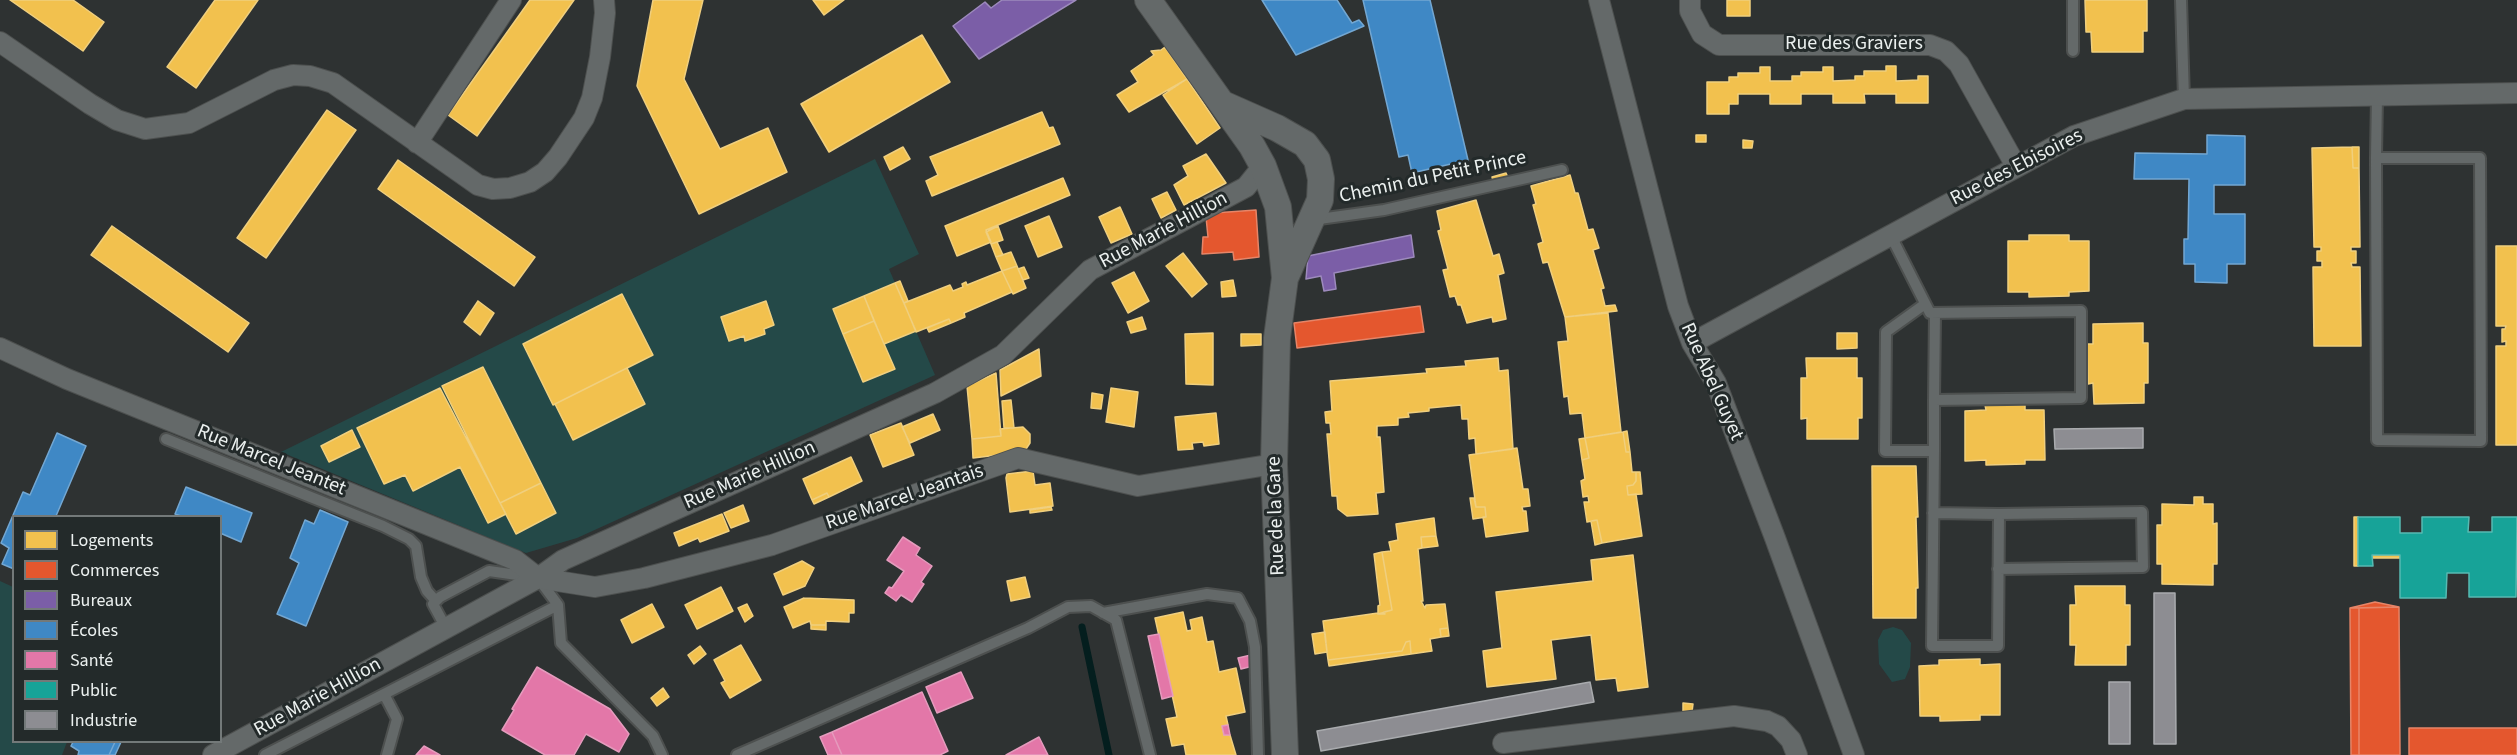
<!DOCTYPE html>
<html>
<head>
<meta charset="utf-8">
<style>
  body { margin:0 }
  #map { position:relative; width:2517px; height:755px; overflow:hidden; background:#2e3232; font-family:"Source Sans 3",sans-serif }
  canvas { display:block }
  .legend { position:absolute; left:12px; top:515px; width:210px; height:228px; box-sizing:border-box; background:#232a2a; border:2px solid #737979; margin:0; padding:8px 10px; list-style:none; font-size:18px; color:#ebf0ef }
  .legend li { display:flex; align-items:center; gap:12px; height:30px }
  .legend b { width:30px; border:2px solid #737979 }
</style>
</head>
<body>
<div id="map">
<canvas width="2517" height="755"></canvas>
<ul class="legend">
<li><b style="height:16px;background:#f2c14e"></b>Logements</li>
<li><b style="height:16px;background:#e4572e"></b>Commerces</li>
<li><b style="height:16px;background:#7b5ea7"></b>Bureaux</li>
<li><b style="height:16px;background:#3f88c5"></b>Écoles</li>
<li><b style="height:16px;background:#e377a8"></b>Santé</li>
<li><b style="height:16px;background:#17a398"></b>Public</li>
<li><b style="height:16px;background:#8d8d92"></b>Industrie</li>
</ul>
</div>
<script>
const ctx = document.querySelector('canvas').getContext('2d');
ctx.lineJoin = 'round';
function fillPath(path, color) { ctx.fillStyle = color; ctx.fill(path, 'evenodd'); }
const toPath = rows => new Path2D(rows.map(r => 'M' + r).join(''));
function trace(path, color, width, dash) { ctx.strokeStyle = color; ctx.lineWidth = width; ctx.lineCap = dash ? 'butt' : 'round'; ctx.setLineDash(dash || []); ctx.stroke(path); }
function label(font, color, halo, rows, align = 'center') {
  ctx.font = font + ' "Source Sans 3",sans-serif'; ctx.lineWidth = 6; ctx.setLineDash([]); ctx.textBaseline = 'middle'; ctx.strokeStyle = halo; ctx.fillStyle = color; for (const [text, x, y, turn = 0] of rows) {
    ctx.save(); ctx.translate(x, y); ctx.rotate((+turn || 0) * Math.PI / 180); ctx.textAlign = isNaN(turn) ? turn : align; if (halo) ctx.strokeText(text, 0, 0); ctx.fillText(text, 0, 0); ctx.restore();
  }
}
fillPath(toPath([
  [875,159,919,254,889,269,935,375,577,538,526,553,281,452],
  [0,581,13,587,14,742,67,742,62,755,0,755],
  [1893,627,1902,630,1911,643,1910,667,1905,679,1892,682,1879,664,1878,640,1883,630]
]), '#244948');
const homes = toPath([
  [10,0,73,0,104,22,83,51,10,0],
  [215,0,258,0,196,88,167,67,215,0],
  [530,0,574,0,477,136,448,115,530,0],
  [653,0,703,0,684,79,720,149,768,128,787,172,699,214,637,86,653,0],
  [813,0,844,0,824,15,813,0],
  [1727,0,1750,0,1750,16,1727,16,1727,0],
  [2085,0,2147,0,2147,31,2143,31,2143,52,2092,52,2091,32,2086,32,2085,0],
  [922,35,950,82,829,152,801,104,922,35],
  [1165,47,1187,79,1129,112,1117,95,1138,82,1131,71,1154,55,1151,51,1161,50,1165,47],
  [1886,66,1896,66,1896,81,1918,80,1918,76,1928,76,1928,103,1896,103,1896,94,1864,94,1865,103,1833,103,1833,94,1801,94,1801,104,1770,104,1770,94,1738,94,1738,104,1729,104,1729,114,1707,114,1707,82,1729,82,1729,77,1738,77,1738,73,1760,73,1760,67,1770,67,1770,81,1792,81,1792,76,1801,76,1801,72,1823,72,1823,67,1833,67,1833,81,1855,80,1855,76,1864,76,1864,71,1886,71,1886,66],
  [1187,79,1220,128,1197,144,1163,95,1187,79],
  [327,110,356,130,266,258,237,238,327,110],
  [1042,112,1049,128,1053,127,1060,144,932,196,926,181,938,175,930,157,1042,112],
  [1696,135,1706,135,1706,142,1696,142,1696,135],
  [1743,140,1753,141,1752,148,1743,148,1743,140],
  [903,147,910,159,890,170,884,157,903,147],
  [2352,147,2359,147,2359,168,2353,168,2352,147],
  [2352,147,2353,168,2359,168,2360,247,2351,247,2351,251,2356,251,2356,263,2351,263,2352,267,2360,267,2361,346,2314,346,2313,267,2322,267,2322,261,2317,261,2317,251,2321,251,2321,247,2314,247,2312,148,2352,147],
  [1206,154,1226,183,1184,205,1174,185,1188,176,1183,166,1206,154],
  [398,160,535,257,514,286,378,189,398,160],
  [1506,173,1509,180,1494,184,1492,177,1506,173],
  [1570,175,1575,193,1578,193,1588,230,1593,229,1599,248,1593,250,1604,288,1601,289,1605,306,1615,305,1617,311,1565,317,1548,262,1543,263,1538,244,1543,242,1533,205,1536,204,1531,186,1570,175],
  [1063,178,1070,195,986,230,991,242,957,256,945,226,1063,178],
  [1167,192,1176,210,1161,218,1152,199,1167,192],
  [1476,200,1493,256,1499,254,1504,273,1498,275,1506,319,1493,322,1492,317,1467,323,1461,305,1458,305,1455,296,1450,297,1443,270,1448,269,1438,231,1441,230,1437,211,1476,200],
  [1120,207,1132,234,1111,243,1099,217,1120,207],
  [1049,216,1062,247,1038,257,1025,226,1049,216],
  [112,226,249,323,228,352,91,255,112,226],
  [998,226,1003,240,991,244,986,232,998,226],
  [2029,235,2069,235,2069,241,2089,241,2089,291,2069,292,2069,296,2029,297,2029,292,2008,292,2008,241,2029,241,2029,235],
  [997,242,1003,255,996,257,991,244,997,242],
  [2496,246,2517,246,2517,445,2496,445,2496,346,2506,346,2506,341,2502,342,2502,329,2505,329,2506,326,2496,326,2496,246],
  [1011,252,1017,266,1002,271,996,257,1011,252],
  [1183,253,1207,284,1192,297,1166,266,1183,253],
  [1017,266,1026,288,1013,294,1002,271,1017,266],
  [1024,267,1029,278,1023,280,1018,269,1024,267],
  [1002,271,1012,292,964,313,965,317,951,323,949,319,916,332,904,303,950,285,953,291,963,287,962,284,966,282,967,285,1002,271],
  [1134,272,1149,301,1128,313,1112,283,1134,272],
  [1233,280,1236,296,1222,297,1221,282,1233,280],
  [900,281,908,301,904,303,895,283,900,281],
  [895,283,916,331,884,344,864,296,895,283],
  [622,294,653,355,553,405,523,344,622,294],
  [864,296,874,321,843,334,833,309,864,296],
  [478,301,494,313,480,335,464,322,478,301],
  [766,301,774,325,764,329,765,334,745,341,744,336,729,341,721,317,766,301],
  [1608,313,1621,432,1585,438,1582,413,1570,414,1568,396,1564,397,1558,342,1568,341,1565,317,1608,313],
  [1142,317,1146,329,1131,333,1127,322,1142,317],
  [949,319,951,323,929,332,927,328,949,319],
  [874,321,895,369,863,382,843,334,874,321],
  [2143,323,2143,343,2148,343,2148,383,2144,383,2144,403,2094,404,2093,383,2088,384,2087,344,2093,344,2093,324,2143,323],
  [1213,333,1213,385,1186,384,1185,334,1213,333],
  [1837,333,1857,333,1857,348,1837,349,1837,333],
  [1241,334,1261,334,1261,345,1241,346,1241,334],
  [1039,349,1041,376,1001,396,1000,370,1039,349],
  [1498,358,1499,371,1508,370,1513,449,1476,454,1475,438,1469,439,1468,419,1462,419,1461,405,1429,408,1429,411,1408,413,1409,417,1398,418,1398,425,1377,426,1377,437,1380,437,1384,492,1376,493,1378,514,1347,516,1338,509,1337,496,1332,496,1327,434,1331,434,1330,423,1326,423,1325,412,1332,411,1330,381,1427,373,1426,369,1466,366,1465,361,1498,358],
  [1806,358,1857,358,1857,378,1862,378,1862,418,1858,418,1858,439,1807,439,1807,418,1801,419,1801,378,1807,378,1806,358],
  [483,367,541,483,500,503,442,386,483,367],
  [627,368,645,404,573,440,555,404,627,368],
  [996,373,1001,436,972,439,967,386,996,373],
  [440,388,506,514,488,523,460,467,413,491,405,475,384,484,357,428,440,388],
  [1111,388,1138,392,1134,427,1106,422,1111,388],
  [1092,393,1103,395,1101,409,1091,408,1092,393],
  [1011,400,1014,428,1004,428,1002,401,1011,400],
  [1985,405,2025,405,2025,410,2044,410,2045,460,2025,460,2025,464,1986,465,1986,460,1965,461,1965,411,1986,410,1985,405],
  [1216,413,1219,444,1204,446,1203,442,1192,443,1193,449,1178,450,1175,417,1216,413],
  [933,414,940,430,910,443,902,427,933,414],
  [901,423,914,455,883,467,870,435,901,423],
  [1023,427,1030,434,1030,443,1024,452,973,458,972,439,1001,436,1000,429,1023,427],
  [352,430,360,447,329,462,321,446,352,430],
  [1627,431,1630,452,1626,452,1623,432,1627,431],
  [1623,432,1626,452,1630,452,1632,472,1636,472,1636,481,1633,485,1627,486,1628,495,1636,494,1642,536,1602,543,1597,520,1587,522,1584,502,1589,502,1588,496,1583,497,1581,481,1585,479,1582,460,1589,458,1585,438,1623,432],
  [1585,438,1589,458,1582,460,1579,439,1585,438],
  [1517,448,1523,489,1528,489,1530,506,1522,507,1523,511,1526,511,1528,531,1486,537,1483,517,1486,517,1485,507,1476,507,1469,455,1517,448],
  [851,457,862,481,829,497,827,493,812,500,803,479,851,457],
  [1872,466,1916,466,1918,517,1916,517,1918,588,1916,588,1916,618,1873,618,1872,466],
  [1033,471,1035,485,1050,483,1053,506,1010,512,1006,478,1007,474,1033,471],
  [1636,472,1640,472,1642,494,1628,495,1627,486,1633,485,1636,481,1636,472],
  [541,483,556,513,516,534,500,503,541,483],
  [827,493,829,497,814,504,812,500,827,493],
  [2194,497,2203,497,2203,504,2213,504,2213,524,2217,523,2217,564,2213,564,2213,585,2162,584,2162,564,2157,564,2157,525,2162,525,2162,504,2194,505,2194,497],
  [1470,498,1474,498,1476,507,1485,507,1486,517,1473,519,1470,498],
  [743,505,749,521,731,528,724,513,743,505],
  [1051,507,1052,510,1030,513,1030,510,1051,507],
  [722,514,729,531,700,542,698,538,679,546,674,533,722,514],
  [2354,517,2358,517,2358,566,2354,566,2354,517],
  [1434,518,1436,536,1421,537,1422,548,1418,549,1423,601,1421,601,1425,608,1426,605,1445,604,1448,628,1440,629,1441,637,1430,639,1432,651,1411,654,1410,641,1406,642,1402,651,1328,660,1323,621,1378,613,1378,614,1385,614,1384,612,1392,610,1382,552,1391,551,1389,542,1398,540,1396,524,1434,518],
  [1597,520,1602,543,1595,545,1591,521,1597,520],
  [1436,536,1438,546,1422,548,1421,537,1436,536],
  [1382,552,1392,610,1378,614,1378,606,1380,605,1374,554,1382,552],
  [1633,555,1648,687,1618,691,1616,678,1596,680,1591,635,1551,640,1556,679,1487,687,1483,651,1502,648,1496,592,1593,581,1591,560,1633,555],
  [2372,555,2400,555,2400,558,2372,558,2372,555],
  [802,561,814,568,805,586,783,595,774,574,802,561],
  [1025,577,1030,597,1011,601,1007,581,1025,577],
  [2075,586,2125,586,2125,605,2130,605,2130,645,2126,645,2126,665,2075,665,2076,645,2070,645,2070,605,2076,605,2075,586],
  [721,587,733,611,697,629,685,605,721,587],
  [804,598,854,600,854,613,849,613,849,622,826,621,826,625,811,625,810,621,793,628,784,607,804,598],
  [652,604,664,627,632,643,621,620,652,604],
  [747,604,753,616,745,622,738,608,747,604],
  [1183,612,1187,631,1192,630,1190,620,1202,617,1207,642,1213,641,1219,672,1236,668,1245,712,1226,716,1228,725,1222,726,1224,735,1230,735,1236,755,1186,755,1184,744,1172,746,1166,719,1177,717,1155,618,1183,612],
  [811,625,826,625,826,630,811,629,811,625],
  [1448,628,1449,636,1441,637,1440,629,1448,628],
  [1325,632,1327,652,1315,654,1312,634,1325,632],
  [1410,641,1411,654,1329,666,1328,660,1402,651,1406,642,1410,641],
  [741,645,761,680,730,698,721,683,725,681,714,660,741,645],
  [700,646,706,654,694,664,688,655,700,646],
  [1980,659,1980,665,2000,664,2000,715,1980,715,1980,720,1940,721,1940,716,1920,716,1919,666,1939,665,1939,660,1980,659],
  [663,688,669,697,657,706,651,698,663,688],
  [1683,703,1693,704,1692,712,1683,711,1683,703]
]);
fillPath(homes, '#f2c14e');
trace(homes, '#f0cf7e', 1.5);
const shops = toPath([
  [1256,210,1259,257,1234,260,1233,252,1202,254,1203,237,1208,237,1206,217,1214,213,1256,210],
  [1420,306,1424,332,1297,348,1294,323,1420,306],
  [2375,602,2399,607,2350,608,2375,602],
  [2399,607,2400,755,2359,755,2359,608,2399,607],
  [2350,608,2359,608,2359,755,2351,755,2350,608],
  [2409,728,2517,728,2517,755,2409,755,2409,728]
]);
fillPath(shops, '#e4572e');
trace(shops, '#e68568', 1.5);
const offices = toPath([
  [1002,0,1076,0,979,59,953,26,985,2,991,8,1002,0],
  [1411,235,1414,257,1334,273,1336,289,1324,291,1321,276,1306,279,1308,256,1411,235]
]);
fillPath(offices, '#7b5ea7');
trace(offices, '#9d8abd', 1.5);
const schools = toPath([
  [1262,0,1337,0,1352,23,1359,20,1364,26,1296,55,1262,0],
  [1363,0,1430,0,1468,160,1412,173,1408,155,1399,157,1363,0],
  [2207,135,2245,136,2245,185,2214,185,2214,214,2245,214,2245,264,2227,264,2227,283,2195,282,2195,264,2184,264,2184,239,2188,239,2189,179,2134,179,2135,153,2207,154,2207,135],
  [57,433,86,446,56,516,14,516,14,569,2,564,9,548,1,543,23,492,30,495,57,433],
  [186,487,252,513,241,542,220,533,220,516,181,516,175,514,186,487],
  [320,510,348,522,306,626,277,614,299,563,290,558,305,520,314,524,320,510],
  [73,742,115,742,109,755,78,755,79,751,71,746,73,742],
  [115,742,121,742,115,755,109,755,115,742]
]);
fillPath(schools, '#3f88c5');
trace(schools, '#73a7d2', 1.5);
const health = toPath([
  [903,537,920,548,916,555,932,566,921,582,924,584,912,602,901,595,896,601,885,593,889,587,892,588,904,571,887,560,903,537],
  [1159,634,1173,696,1162,699,1148,636,1159,634],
  [1251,655,1253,666,1241,669,1238,658,1251,655],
  [537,667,610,709,629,734,619,752,586,734,574,755,545,755,502,730,514,710,512,709,537,667],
  [961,672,973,698,937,713,926,687,961,672],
  [922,692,948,751,940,755,842,755,832,732,922,692],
  [1228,725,1230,735,1224,735,1222,726,1228,725],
  [832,732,842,755,828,755,820,737,832,732],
  [1039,737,1048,755,1006,755,1039,737],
  [424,746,440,755,416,755,424,746]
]);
fillPath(health, '#e377a8');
trace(health, '#e59bbd', 1.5);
const public = toPath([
  [2358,517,2400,517,2400,533,2422,533,2422,517,2469,517,2468,532,2492,532,2492,517,2517,517,2516,597,2469,597,2469,573,2447,573,2446,598,2400,598,2400,555,2372,555,2373,566,2358,566,2358,517]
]);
fillPath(public, '#17a398');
trace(public, '#57bab2', 1.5);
const industry = toPath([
  [2143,428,2143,448,2055,449,2054,429,2143,428],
  [2154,593,2175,593,2176,744,2154,744,2154,593],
  [1590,682,1594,702,1321,751,1317,731,1590,682],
  [2109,682,2130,682,2130,744,2109,744,2109,682]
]);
fillPath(industry, '#8d8d92');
trace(industry, '#a9abae', 1.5);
trace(toPath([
  [1082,627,1109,755]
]), '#041e1e', 7);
const service = toPath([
  [2073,0,2073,51],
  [2181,0,2184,99],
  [2376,158,2480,158,2481,441,2377,440,2376,158,2377,95],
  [1312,220,1384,210,1562,170],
  [1891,236,1930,313,2081,311,2081,398,1934,400,1935,313],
  [1925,304,1886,332,1885,451,1934,451,1934,400],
  [166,439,383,526,409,539,416,546,421,577,427,591,436,601],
  [1933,513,1999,514,1998,646,1932,646,1934,451],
  [1998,569,2143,567,2142,512,1999,514],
  [1103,613,1207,594,1238,598,1250,621,1255,647,1258,755],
  [446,628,433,604,440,597,489,571,538,578,558,605,561,643,653,736,662,755],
  [384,694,397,719,387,755],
  [265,755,558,605],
  [737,755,1028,628,1068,607,1091,606,1116,620,1150,755]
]);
const minor = toPath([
  [1599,0,1678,306,1692,343,1716,383,1775,538,1854,755],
  [1690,0,1690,11,1702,34,1719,45,1930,45,1946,51,1959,64,2016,166],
  [0,42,90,104,117,120,145,129,189,123,274,80,293,75,310,76,333,83,478,185,493,189,510,188,530,182,545,172,558,157,584,118,592,98,600,57,605,13,604,0],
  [417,143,511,0],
  [1692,343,2074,136,2184,99,2517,93],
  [0,348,67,379,515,560,538,578,595,587,644,578,772,545,1018,458,1138,486,1274,464],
  [1503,743,1734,716,1767,721,1778,726,1791,740,1797,755],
  [213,755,538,578,563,560,935,393,1003,355,1090,270,1246,187,1263,166]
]);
const tertiary = toPath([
  [1148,0,1252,146,1263,166,1278,207,1285,278,1277,338,1274,464,1285,755],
  [1225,105,1277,128,1305,144,1317,160,1321,179,1320,200,1286,276]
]);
trace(service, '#4d504f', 14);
trace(minor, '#4d504f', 22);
trace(tertiary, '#4d504f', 28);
trace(service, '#646969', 10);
trace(minor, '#646969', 20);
trace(tertiary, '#646969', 26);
label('20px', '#ebf0ef', '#232a2a', [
  ["Rue des Graviers",1854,45],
  ["Rue des Ebisoires",2017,168,-27],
  ["Chemin du Petit Prince",1433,178,-12],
  ["Rue Marie Hillion",1164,231,-28],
  ["Rue Abel Guyet",1711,382,66],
  ["Rue Marcel Jeantet",271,461,22],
  ["Rue Marie Hillion",750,476,-24],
  ["Rue Marcel Jeantais",905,498,-19],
  ["Rue de la Gare",1277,516,-92],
  ["Rue Marie Hillion",318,698,-29]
]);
</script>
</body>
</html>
